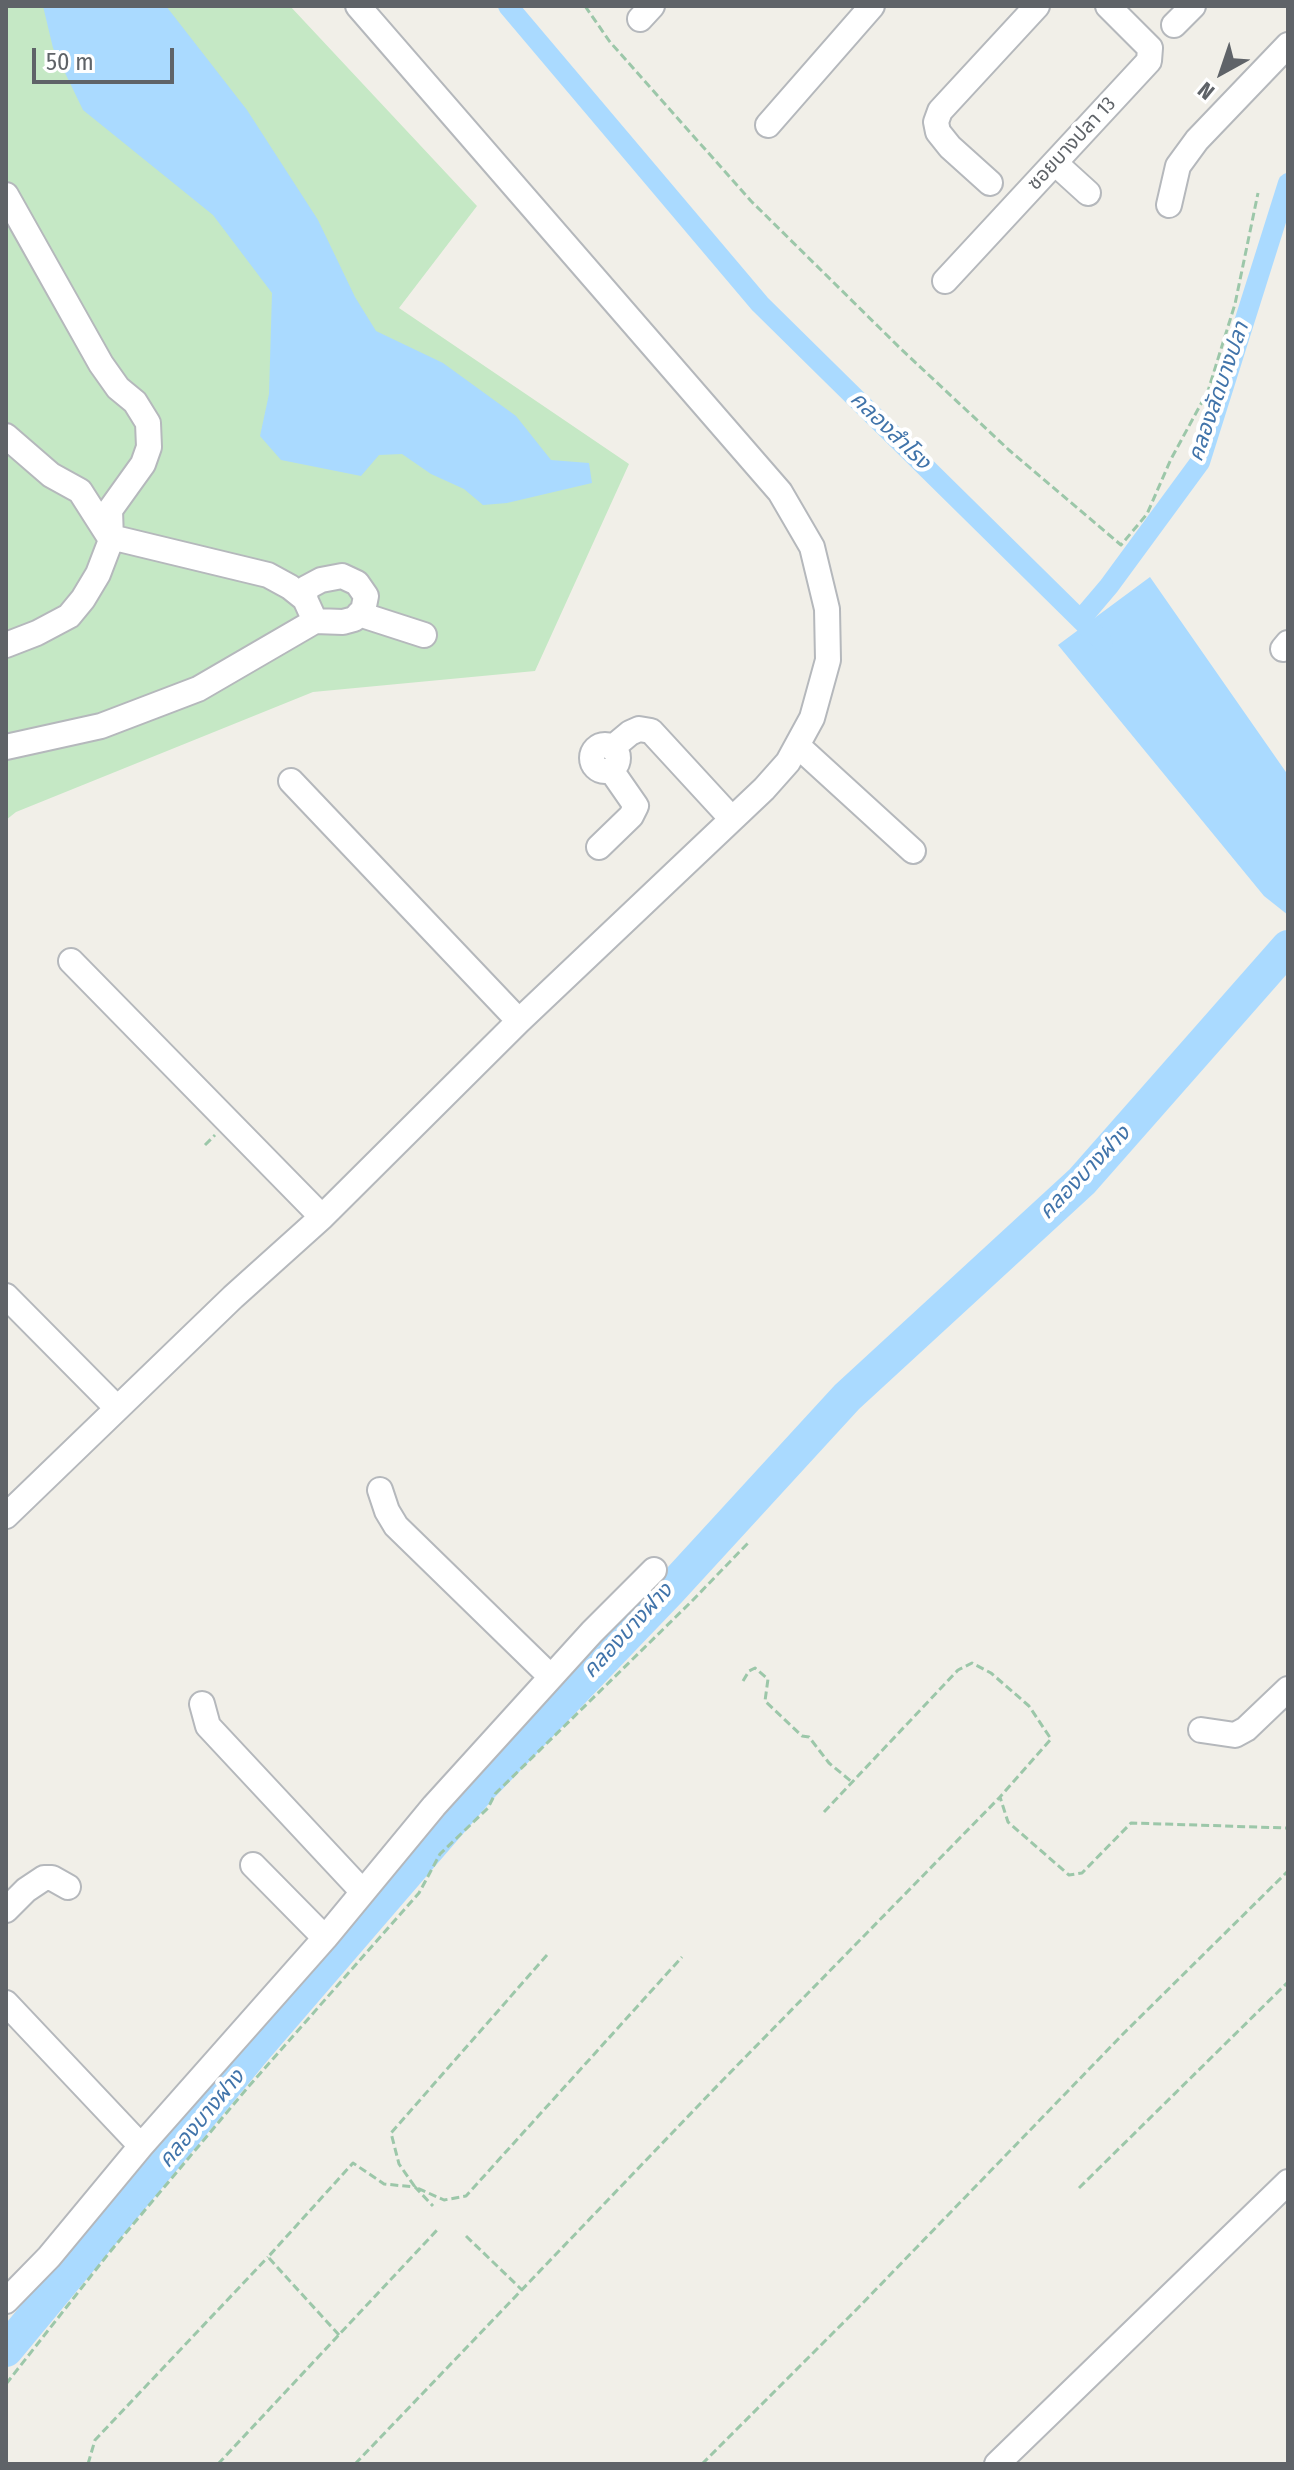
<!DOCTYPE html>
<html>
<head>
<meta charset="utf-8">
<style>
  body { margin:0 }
  #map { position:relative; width:1294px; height:2470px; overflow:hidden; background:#f1efe8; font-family:"Fira Sans Condensed",sans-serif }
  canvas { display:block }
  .frame { position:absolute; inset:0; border:8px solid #5f6368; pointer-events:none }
  .north { position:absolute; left:1182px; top:32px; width:80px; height:80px; -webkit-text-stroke:6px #fff; paint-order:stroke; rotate:220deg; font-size:22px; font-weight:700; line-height:32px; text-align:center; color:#5f6368 }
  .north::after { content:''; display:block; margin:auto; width:28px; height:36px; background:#5f6368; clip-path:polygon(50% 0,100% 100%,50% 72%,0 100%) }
  .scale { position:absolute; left:32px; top:48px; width:142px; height:36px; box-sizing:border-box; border:4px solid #5f6368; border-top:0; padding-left:10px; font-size:24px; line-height:28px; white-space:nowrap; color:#5f6368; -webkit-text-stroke:6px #fff; paint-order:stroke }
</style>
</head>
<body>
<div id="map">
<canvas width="1294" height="2470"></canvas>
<div class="frame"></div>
<div class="north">N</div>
<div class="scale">50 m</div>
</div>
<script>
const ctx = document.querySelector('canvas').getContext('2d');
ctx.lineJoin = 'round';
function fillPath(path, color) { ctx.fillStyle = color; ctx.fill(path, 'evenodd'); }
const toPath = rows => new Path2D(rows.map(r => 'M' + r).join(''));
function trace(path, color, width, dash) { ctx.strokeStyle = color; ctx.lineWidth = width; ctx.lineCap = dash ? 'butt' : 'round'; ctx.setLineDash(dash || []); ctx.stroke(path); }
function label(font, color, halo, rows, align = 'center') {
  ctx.font = font + ' "Fira Sans Condensed","Noto Sans Thai",sans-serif'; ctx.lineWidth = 8; ctx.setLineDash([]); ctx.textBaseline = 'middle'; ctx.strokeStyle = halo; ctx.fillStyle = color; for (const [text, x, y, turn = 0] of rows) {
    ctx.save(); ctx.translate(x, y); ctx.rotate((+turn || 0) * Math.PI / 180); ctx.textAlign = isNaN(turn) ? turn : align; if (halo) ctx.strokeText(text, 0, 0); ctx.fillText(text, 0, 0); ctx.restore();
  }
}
fillPath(toPath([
  [6,6,290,6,477,206,399,308,629,464,535,671,313,692,16,812,6,820]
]), '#c5e8c5');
fillPath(toPath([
  [43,6,166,6,247,110,318,220,355,297,376,331,443,363,516,416,551,460,589,463,592,483,507,503,483,505,464,489,431,474,402,454,379,455,361,476,281,460,260,436,269,394,272,293,213,215,83,110,53,48],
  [1150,577,1288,775,1288,915,1264,896,1058,645]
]), '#aadaff');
trace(toPath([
  [508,6,760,304,1103,642],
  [1081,619,1109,586,1200,462,1288,183]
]), '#aadaff', 20);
trace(toPath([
  [6,2350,256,2048,481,1787,669,1591,847,1397,1082,1181,1288,947]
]), '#aadaff', 34);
const minor = toPath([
  [640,19,652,6],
  [1174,25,1193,6],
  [768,125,872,6],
  [1055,163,1088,193],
  [990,183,950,147,938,132,936,122,940,111,1037,6],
  [6,195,101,364,118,388,135,402,148,423,149,447,143,464,110,510,111,540,98,574,83,599,69,616,37,633,6,645],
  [1169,205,1178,166,1197,140,1288,45],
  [945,281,1149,61,1150,48,1108,6],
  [6,436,51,475,80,491,110,538],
  [111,540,119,539,268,575,290,587,305,599],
  [359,614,424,635],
  [1283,649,1288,643],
  '592 758a13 13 0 1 1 26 0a13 13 0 1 1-26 0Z',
  [798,746,913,851],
  [6,747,101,726,198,689,315,621,343,622,354,619,363,611,366,596,357,583,342,576,321,580,306,588,305,599,315,621],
  [612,748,630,733,639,729,651,731,732,819],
  [291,781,519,1021],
  [599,847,631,816,636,806,611,770],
  [71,961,322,1217],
  [6,1296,117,1408],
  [380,1490,387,1511,396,1526,551,1677],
  [6,1516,233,1297,322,1217,519,1021,764,789,788,762,812,718,828,660,827,609,812,547,780,492,358,6],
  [202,1704,208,1726,363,1892],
  [1201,1730,1235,1735,1246,1729,1288,1689],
  [253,1865,325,1938],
  [6,1910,26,1890,44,1878,52,1878,68,1887],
  [6,2003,141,2146],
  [6,2301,49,2257,141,2146,325,1938,434,1806,592,1632,654,1570],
  [997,2464,1288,2182]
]);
trace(minor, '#b5b8bc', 28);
trace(toPath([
  [585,6,610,42,751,201,901,349,1009,450,1121,545,1147,514,1171,459,1208,391,1235,304,1258,193],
  [205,1145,215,1135],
  [743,1681,749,1671,755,1668,768,1679,765,1701,802,1736,809,1737,829,1763,852,1782],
  [824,1812,958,1670,972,1663,991,1673,1029,1706,1051,1739,1000,1797,1008,1822,1069,1875,1082,1873,1131,1823,1288,1828],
  [547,1955,391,2133,399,2164,415,2187,444,2200,466,2196,682,1957],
  [1079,2188,1288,1982],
  [466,2236,522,2290],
  [339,2335,268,2257,353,2163,384,2184,415,2187,433,2206],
  [6,2384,109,2253,249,2086,419,1893,440,1854,488,1808,495,1794,691,1602,748,1543],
  [88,2464,95,2440,268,2257],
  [218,2464,438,2229],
  [355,2464,719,2084,1000,1797],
  [702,2464,858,2308,1124,2033,1288,1871]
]), '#9cc7a9', 3, [8, 4]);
trace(minor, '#fff', 24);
label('20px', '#5f6368', '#fff', [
  ["ซอยบางปลา 13",1072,144,-47]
]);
label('italic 22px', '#4174aa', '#fff', [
  ["คลองลัดบางปลา",1219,392,-71],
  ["คลองสำโรง",890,431,44],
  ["คลองบางฝาง",1085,1173,-46],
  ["คลองบางฝาง",628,1631,-47],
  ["คลองบางฝาง",202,2119,-50]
]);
</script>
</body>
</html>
